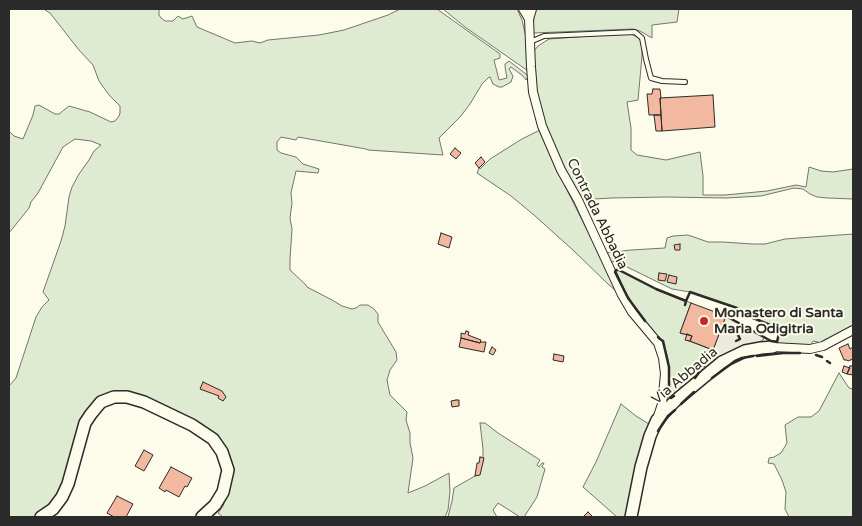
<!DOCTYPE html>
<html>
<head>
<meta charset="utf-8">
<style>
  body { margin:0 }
  #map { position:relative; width:862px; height:526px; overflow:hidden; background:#fdfbea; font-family:"Varela Round",sans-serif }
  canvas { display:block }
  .frame { position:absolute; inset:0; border:10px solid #2b2b2b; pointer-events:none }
</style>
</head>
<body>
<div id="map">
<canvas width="862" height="526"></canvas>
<div class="frame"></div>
</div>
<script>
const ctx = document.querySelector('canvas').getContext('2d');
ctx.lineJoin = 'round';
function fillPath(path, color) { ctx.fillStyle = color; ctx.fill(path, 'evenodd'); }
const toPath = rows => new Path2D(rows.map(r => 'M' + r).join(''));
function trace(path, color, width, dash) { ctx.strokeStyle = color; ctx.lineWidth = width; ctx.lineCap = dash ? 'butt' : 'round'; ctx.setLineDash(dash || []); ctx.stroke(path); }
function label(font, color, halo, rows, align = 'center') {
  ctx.font = font + ' "Varela Round",sans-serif'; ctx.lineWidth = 4; ctx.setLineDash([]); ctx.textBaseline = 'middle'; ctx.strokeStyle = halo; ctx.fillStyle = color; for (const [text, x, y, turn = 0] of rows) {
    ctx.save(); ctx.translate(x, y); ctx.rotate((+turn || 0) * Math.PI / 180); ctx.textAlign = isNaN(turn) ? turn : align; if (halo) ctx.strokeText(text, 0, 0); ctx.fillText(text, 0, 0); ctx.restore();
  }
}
const green = toPath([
  [46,9,159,9,159,15,161,18,165,21,173,21,178,16,183,19,192,16,197,27,235,43,252,41,260,43,268,40,319,35,344,30,388,15,400,9,437,9,500,54,500,58,494,60,499,80,507,78,505,67,505,64,509,61,526,74,528,77,526,80,523,76,511,67,509,69,513,76,511,82,502,87,499,87,493,84,490,77,489,77,482,84,470,104,460,117,439,138,443,155,368,150,366,149,298,137,296,140,281,137,277,142,277,150,281,153,296,157,303,164,319,169,318,173,296,171,291,193,292,203,290,218,292,229,290,259,290,270,306,285,307,287,332,300,342,306,352,309,356,308,360,305,368,305,374,309,378,314,378,322,396,352,397,360,390,370,387,380,390,395,407,412,406,420,410,433,410,443,413,458,408,493,425,486,449,473,450,492,448,510,445,517,223,517,218,513,223,506,229,489,216,447,136,396,98,399,90,406,84,414,81,421,63,484,52,501,35,517,9,517,9,386,16,378,36,317,42,307,49,300,43,292,61,241,65,226,69,197,72,187,79,174,89,160,94,151,101,145,91,141,75,139,63,147,38,193,31,202,29,208,9,233,9,131,14,136,23,139,33,115,35,106,39,105,55,114,59,114,69,106,90,112,111,122,115,121,119,116,120,113,120,106,109,95,99,81,93,65,79,50,50,13,45,10,46,9],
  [443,9,517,9,522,20,526,37,528,71,465,27,443,9],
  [536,9,679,9,677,22,652,25,652,38,640,31,633,29,533,33,534,14,536,9],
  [629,33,637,37,642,42,642,56,638,100,627,102,631,128,631,150,637,155,666,160,700,152,703,176,703,195,725,195,767,191,796,185,806,187,809,167,821,171,833,172,853,169,853,199,828,198,817,197,810,194,803,189,794,188,761,196,726,198,666,197,611,198,578,200,548,132,539,103,535,88,534,51,538,46,549,39,629,33],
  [540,130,561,178,591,238,616,291,609,285,574,251,534,215,511,196,477,173,479,168,480,169,490,159,522,139,540,130],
  [853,234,853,330,821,345,818,342,813,341,810,346,779,344,777,342,780,331,779,329,736,311,737,308,690,292,672,289,621,264,617,260,613,262,610,261,605,253,631,250,665,248,667,238,673,236,688,235,708,242,723,242,752,244,765,244,785,239,853,234],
  [616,270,619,270,656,289,691,303,680,333,687,335,686,340,713,350,698,375,692,381,671,398,669,396,669,367,663,341,660,339,628,298,615,272,616,270],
  [839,373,849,388,853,389,853,517,789,517,785,509,786,492,782,480,774,464,768,463,769,458,774,457,781,453,787,443,785,425,798,417,811,417,819,411,839,373],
  [621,404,636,416,649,424,643,439,628,517,617,517,583,487,596,462,621,404],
  [480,423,485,423,498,433,540,460,537,465,539,467,542,463,544,463,542,467,545,469,537,497,524,517,520,517,498,503,493,510,497,517,448,517,452,501,454,488,475,476,483,458,483,449,480,423]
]);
fillPath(green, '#deebd1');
trace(green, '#74746e', 1);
const parking = toPath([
  [726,316,764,337,763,340,752,346,745,346,736,349,692,381,705,364,713,350,726,316]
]);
fillPath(parking, '#eceadb');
trace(parking, '#74746e', 1);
const building = toPath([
  [653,89,660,89,661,98,660,98,661,115,649,115,647,94,652,94,653,89],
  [713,95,715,127,662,131,660,98,713,95],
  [654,115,661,115,662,131,656,131,654,115],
  [455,148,461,153,456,159,450,154,455,148],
  [481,157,485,162,479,168,475,163,481,157],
  [441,233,452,237,449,248,438,244,441,233],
  [680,244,680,250,675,250,674,245,680,244],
  [659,273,667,274,665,281,658,280,659,273],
  [669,275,677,277,676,284,667,282,669,275],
  [691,303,726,316,713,350,690,341,692,336,680,333,691,303],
  [466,331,469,332,468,335,481,340,480,343,461,338,461,333,465,334,466,331],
  [687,334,692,336,690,341,685,340,687,334],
  [461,338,480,343,481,342,486,342,484,352,459,347,461,338],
  [848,344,850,349,853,347,853,359,848,361,847,360,844,360,839,348,848,344],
  [492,347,496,350,493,355,489,353,492,347],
  [554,354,564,356,563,362,553,360,554,354],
  [844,366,850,368,847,374,842,372,844,366],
  [850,366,853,366,853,375,847,374,850,366],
  [203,382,222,391,226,397,223,401,218,398,219,396,200,389,203,382],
  [456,400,459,400,459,406,452,407,451,401,456,400],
  [144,450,153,455,144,471,135,466,144,450],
  [480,457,484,458,480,475,475,476,477,463,479,463,480,457],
  [171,467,192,478,187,487,185,486,179,497,166,490,165,492,159,488,171,467],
  [117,496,133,504,126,517,114,517,107,513,117,496],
  [588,512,593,517,583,517,588,512]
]);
fillPath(building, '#f2b8a0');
trace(building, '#2b2b2b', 1);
const lane = toPath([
  [530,42,544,36,635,32,642,38,646,59,651,78,662,81,685,82]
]);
const street = toPath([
  [523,9,529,19],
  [532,9,529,19,531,67,533,92,542,126,561,170,578,200,622,295,632,312,658,343,663,358,665,374,662,404,658,416],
  [773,347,810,349,823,346,853,330]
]);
const secondary = toPath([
  [41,517,53,509,62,497,68,484,85,423,91,414,101,402,114,397,127,397,144,402,192,425,213,439,222,452,228,470,223,492,215,505,202,517],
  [631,517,641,467,650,436,657,420,675,401,722,362,745,351,761,348,773,347]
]);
trace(lane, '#2b2b2b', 6);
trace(street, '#2b2b2b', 10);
trace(secondary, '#2b2b2b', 14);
trace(lane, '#fdfbea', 4);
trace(street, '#fdfbea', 8);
trace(secondary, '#fdfbea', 11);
trace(toPath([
  [616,270,615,272,628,298,645,321],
  [616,270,619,270,656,289,686,301,685,305],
  [686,301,690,292,737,308,736,311,780,329,777,342,771,341,726,316],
  [658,337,660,339,663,341,669,367,669,396,671,398,674,396],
  [736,341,740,339,738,335],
  [816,355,822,357],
  [757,356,783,353,800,353],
  [827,361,830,363],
  [695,378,705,364,713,350],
  [712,378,735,361,742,358,753,356],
  [681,404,694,392],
  [658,431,668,416,675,410]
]), '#2b2b2b', 2.5);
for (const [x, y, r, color] of [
  [704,321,5,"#c62828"]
]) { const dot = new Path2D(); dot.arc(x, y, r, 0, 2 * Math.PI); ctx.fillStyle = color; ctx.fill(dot); trace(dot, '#fdfbea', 2); }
label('14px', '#2b2b2b', '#fdfbea', [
  ["Contrada Abbadia",597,214,64],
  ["Via Abbadia",685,376,-40]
]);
label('bold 14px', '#2b2b2b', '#fdfbea', [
  ["Monastero di Santa",714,313],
  ["Maria Odigitria",714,329]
], 'left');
</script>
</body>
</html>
